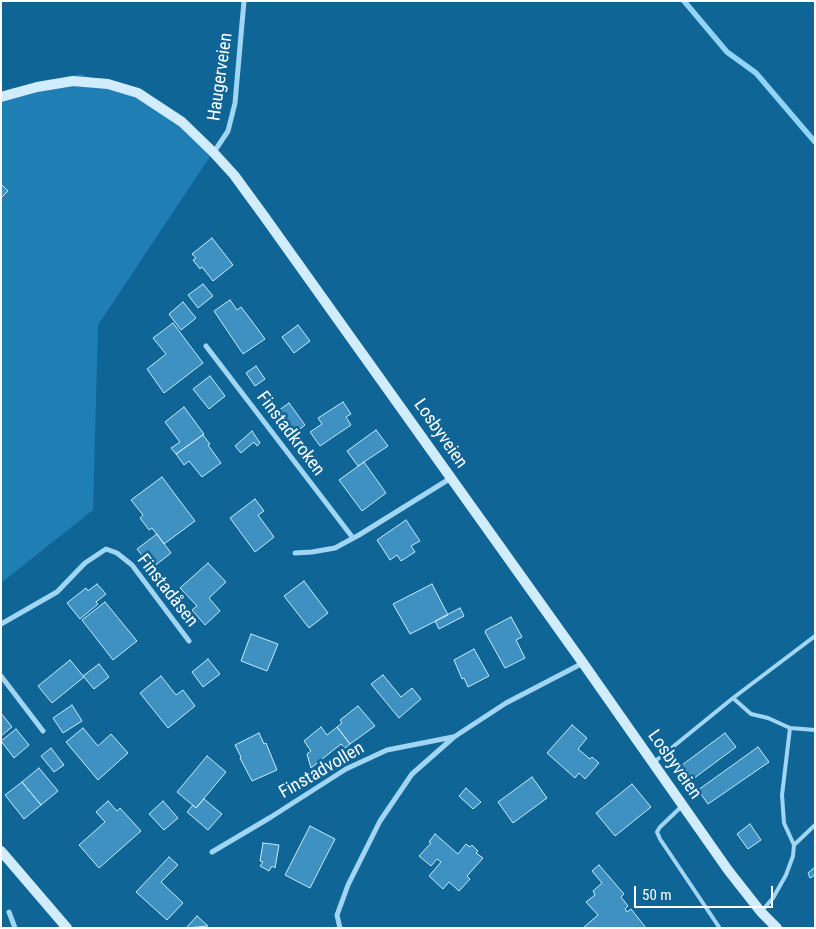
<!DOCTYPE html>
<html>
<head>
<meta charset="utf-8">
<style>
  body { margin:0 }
  #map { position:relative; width:816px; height:929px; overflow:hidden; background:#106597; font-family:"Roboto Condensed",sans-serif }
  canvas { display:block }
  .frame { position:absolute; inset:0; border:2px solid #fff; pointer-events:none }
  .scale { position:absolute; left:634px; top:886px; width:139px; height:22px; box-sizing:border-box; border:2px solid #fff; border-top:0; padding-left:6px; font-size:15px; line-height:18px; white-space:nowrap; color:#fff; -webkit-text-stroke:4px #106597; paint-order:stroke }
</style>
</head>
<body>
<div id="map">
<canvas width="816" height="929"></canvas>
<div class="frame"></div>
<div class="scale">50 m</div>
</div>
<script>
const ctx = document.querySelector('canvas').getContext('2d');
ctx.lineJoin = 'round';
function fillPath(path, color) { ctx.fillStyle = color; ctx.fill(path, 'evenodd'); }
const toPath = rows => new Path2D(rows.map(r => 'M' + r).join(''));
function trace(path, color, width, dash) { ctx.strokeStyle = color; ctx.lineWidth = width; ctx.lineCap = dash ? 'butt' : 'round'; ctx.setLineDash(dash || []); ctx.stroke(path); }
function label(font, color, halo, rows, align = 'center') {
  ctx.font = font + ' "Roboto Condensed",sans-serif'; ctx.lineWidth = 5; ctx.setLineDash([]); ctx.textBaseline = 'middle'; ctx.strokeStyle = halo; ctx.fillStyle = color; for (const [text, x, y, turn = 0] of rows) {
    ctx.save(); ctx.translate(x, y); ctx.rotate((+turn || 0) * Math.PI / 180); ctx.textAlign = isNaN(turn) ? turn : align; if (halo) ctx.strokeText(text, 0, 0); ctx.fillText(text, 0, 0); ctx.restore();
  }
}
fillPath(toPath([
  [80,74,144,96,213,152,98,325,93,510,1,583,1,93]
]), '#1f7fb4');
trace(toPath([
  [684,1,727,52,756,73,815,142]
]), '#92d4f7', 5.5);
const building = toPath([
  [1,184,8,191,1,198,1,184],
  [212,238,233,265,213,281,202,267,200,269,193,260,196,258,192,254,212,238],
  [203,284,213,296,198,308,188,295,203,284],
  [230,300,237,310,241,307,248,316,265,339,243,354,214,311,230,300],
  [183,302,196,318,181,330,169,314,183,302],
  [173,323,203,363,164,393,147,369,166,354,153,338,173,323],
  [298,325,310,341,294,353,282,337,298,325],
  [256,366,265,379,255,386,246,373,256,366],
  [210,376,225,396,209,409,193,389,210,376],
  [343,402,351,414,346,417,351,425,320,446,310,432,322,424,318,418,343,402],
  [289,403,305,425,292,435,275,413,289,403],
  [184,407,204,434,176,454,171,448,180,442,165,422,184,407],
  [376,430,388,446,358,466,347,451,376,430],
  [252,431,260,443,257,446,254,442,241,453,235,446,252,431],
  [203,435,210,444,208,445,221,463,202,477,189,461,184,465,176,454,203,435],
  [364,462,386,493,362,511,339,480,364,462],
  [162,477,195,521,164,544,152,528,149,530,140,518,143,515,131,500,162,477],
  [255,499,264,511,258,515,274,537,255,552,230,518,255,499],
  [406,520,420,541,411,546,415,552,401,561,397,555,390,560,377,540,406,520],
  [157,534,171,553,152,568,137,549,157,534],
  [208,563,226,582,209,598,220,611,205,625,192,610,197,606,180,588,208,563],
  [304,581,328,613,309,628,284,596,304,581],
  [97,584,106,594,96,602,98,604,80,619,67,603,86,588,88,591,97,584],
  [432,584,448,615,410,634,393,604,432,584],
  [105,602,137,641,113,660,82,620,105,602],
  [460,608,464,616,439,629,435,621,460,608],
  [511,617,522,637,516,640,525,658,505,668,485,632,486,630,511,617],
  [251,634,278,644,267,671,241,661,251,634],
  [474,649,489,676,468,687,464,678,462,679,454,660,474,649],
  [208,659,220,674,203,687,192,672,208,659],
  [70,660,84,677,52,703,38,686,70,660],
  [99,664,109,677,94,689,83,676,99,664],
  [383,675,401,697,412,688,421,699,399,718,371,684,383,675],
  [161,676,176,695,183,690,195,706,168,728,140,693,161,676],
  [72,705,82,721,63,733,53,718,72,705],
  [358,706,375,726,350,744,337,727,342,723,340,720,358,706],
  [1,713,12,727,1,736,1,713],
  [572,725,587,738,578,749,590,759,592,757,599,763,585,779,579,773,575,778,547,753,572,725],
  [321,727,327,735,337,727,350,744,345,748,341,744,311,768,307,754,311,751,304,741,321,727],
  [83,728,98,746,111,734,128,753,98,780,66,742,83,728],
  [16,729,29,745,14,758,1,741,16,729],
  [259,733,264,744,266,743,277,770,252,781,240,758,241,757,235,745,259,733],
  [725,733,736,747,693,779,682,765,725,733],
  [758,747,769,762,708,804,698,790,758,747],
  [51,748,64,765,54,772,41,756,51,748],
  [207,756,226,772,196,808,177,792,207,756],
  [39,768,58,791,41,805,22,782,39,768],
  [532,777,547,798,513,823,498,802,532,777],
  [22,782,41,805,24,819,5,795,22,782],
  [632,784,651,807,615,836,596,813,632,784],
  [466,788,481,802,473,809,459,796,466,788],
  [204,799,222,814,208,830,187,812,193,805,196,808,204,799],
  [108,801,117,811,120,808,141,831,99,868,79,845,105,822,96,812,108,801],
  [163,801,178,818,164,830,149,814,163,801],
  [750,824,761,840,748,849,737,834,750,824],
  [310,826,335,839,310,888,285,875,310,826],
  [435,834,458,854,466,844,470,847,472,845,478,851,476,853,483,858,467,876,470,879,459,891,449,882,443,889,429,876,441,862,437,859,431,866,419,856,431,843,429,842,435,834],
  [263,843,279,845,275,868,272,866,269,871,260,866,263,862,260,861,263,843],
  [169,857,178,865,161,882,183,903,167,920,136,892,169,857],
  [599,865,624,894,621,897,628,906,625,909,627,912,631,909,646,928,583,928,598,915,586,902,595,895,593,891,602,883,592,871,599,865],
  [815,867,815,875,810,878,808,873,815,867],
  [197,916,208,926,186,928,197,916]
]);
fillPath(building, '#3e91c0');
trace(building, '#c8ebfe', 1);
trace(toPath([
  [733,698,751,714,768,718,790,728,815,730],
  [653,763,733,698,815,636],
  [681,807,660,827,657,832,660,839,719,927],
  [794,845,815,825],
  [761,912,773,898,786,875,793,856,794,845,784,823,782,795,790,728]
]), '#a0d6f4', 4);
trace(toPath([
  [214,152,228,131,235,103,244,1],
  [206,346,353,538],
  [295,553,312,552,335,548,359,535,451,478],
  [1,624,57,592,85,563,106,549,117,553,132,565,189,641],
  [1,676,43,731],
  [212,852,271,817,346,769,387,750,453,737],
  [9,912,15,928],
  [340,928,337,915,348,885,380,821,412,774,454,737,506,703,583,663]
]), '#a0d6f4', 5);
trace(toPath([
  [1,97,37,87,73,81,108,84,138,93,182,122,213,152,234,175,264,216,583,663,728,870,761,912,777,928],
  [1,851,67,928]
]), '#d0ecfd', 10);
label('18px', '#fff', '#106597', [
  ["Haugerveien",221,77,-82],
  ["Finstadkroken",290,434,53],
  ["Losbyveien",440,434,55],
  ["Finstadåsen",167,591,52],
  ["Losbyveien",674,765,55],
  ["Finstadvollen",322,771,-30]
]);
</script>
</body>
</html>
